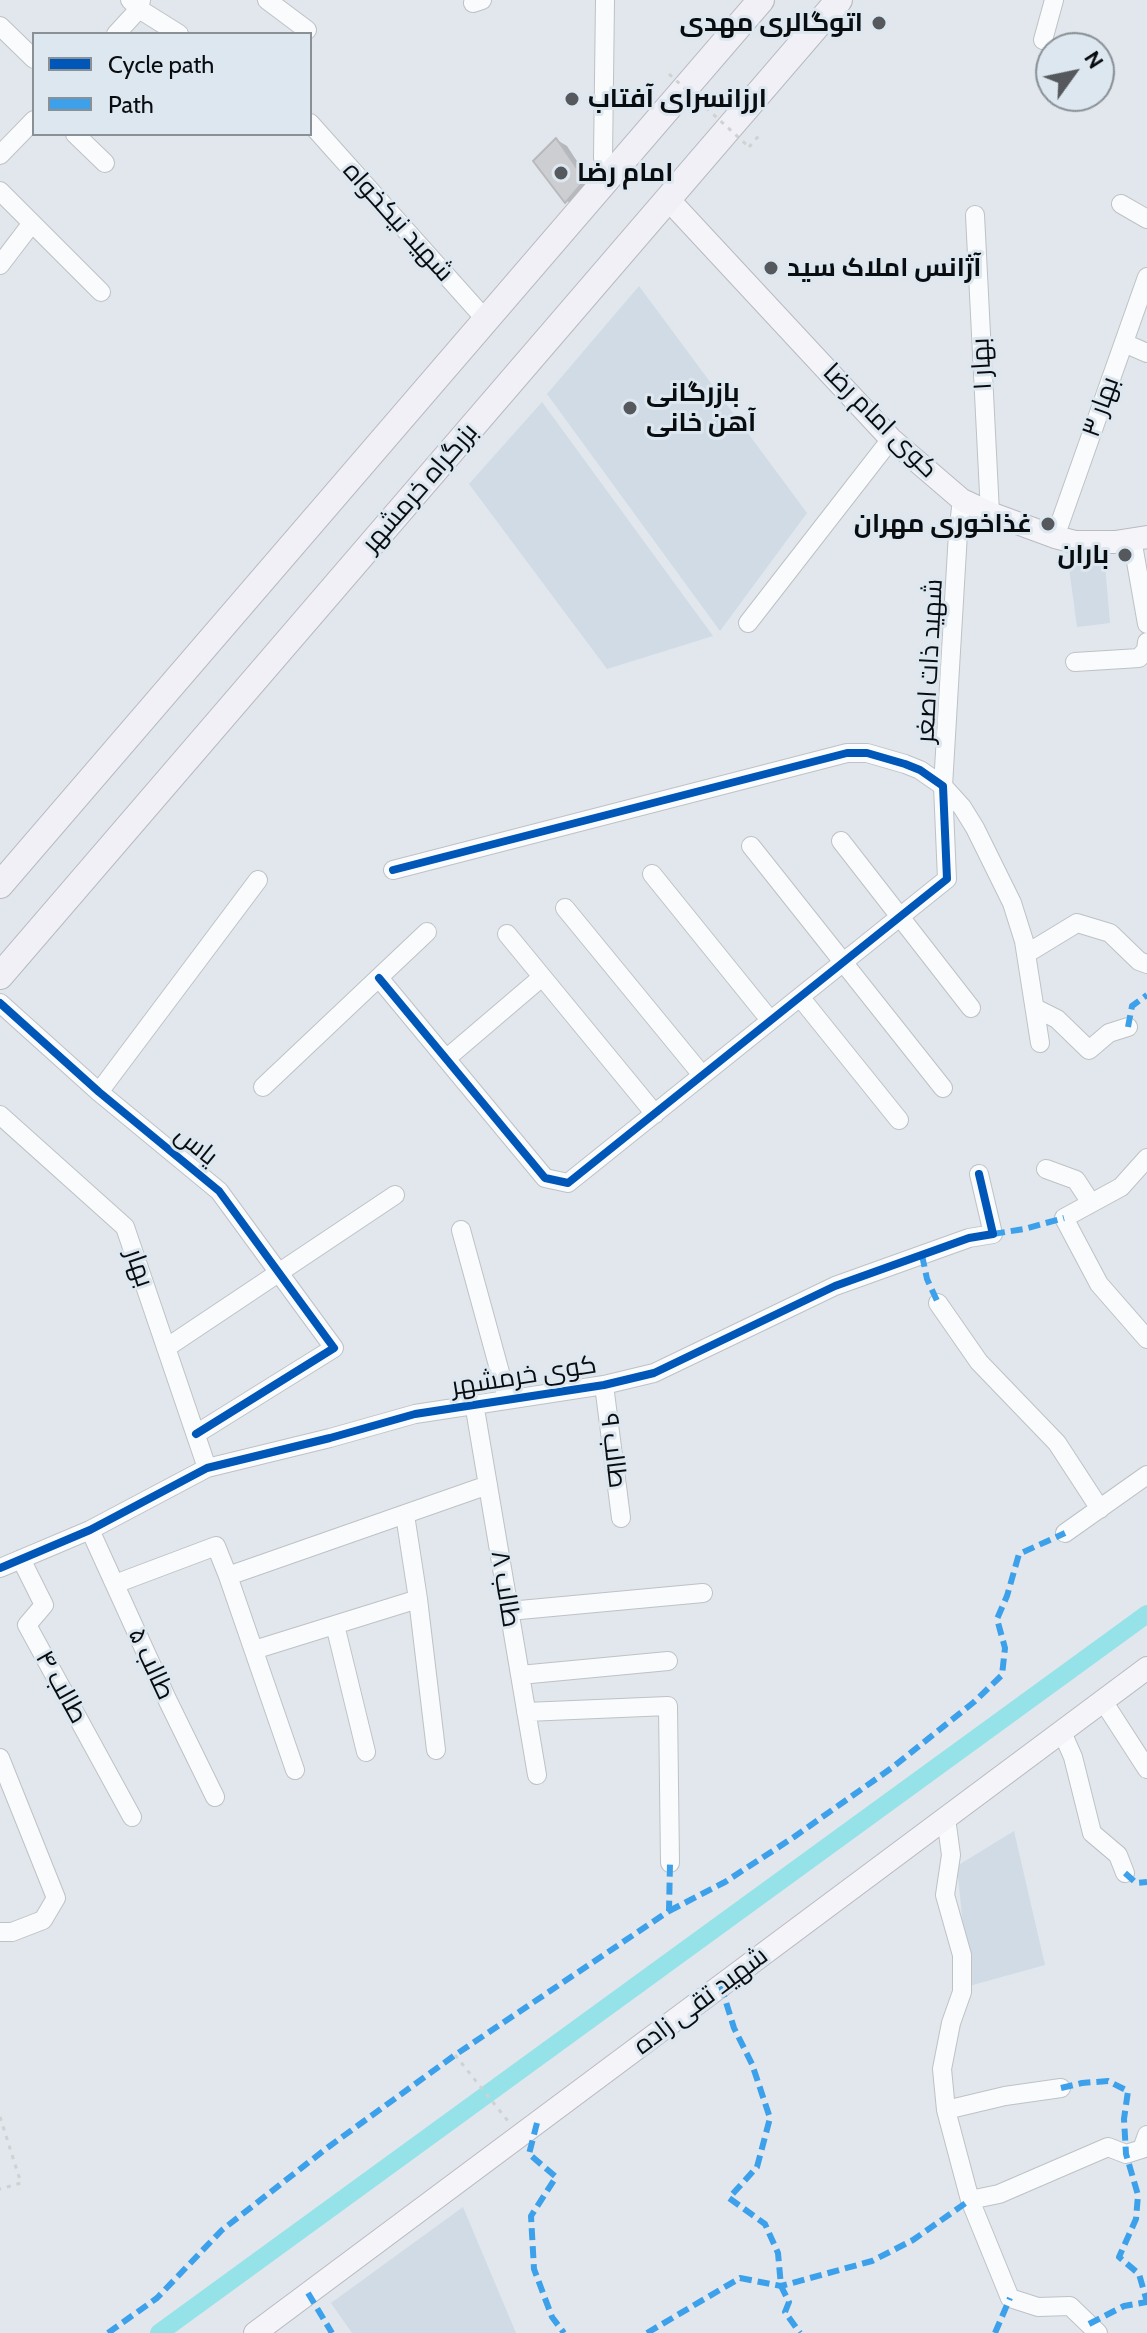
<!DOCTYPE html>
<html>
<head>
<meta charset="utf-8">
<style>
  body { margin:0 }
  #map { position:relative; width:1147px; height:2333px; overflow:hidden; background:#e1e7ec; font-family:Cabin,sans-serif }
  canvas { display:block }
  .legend { position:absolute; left:32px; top:32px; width:280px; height:104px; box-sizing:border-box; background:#dde7f0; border:2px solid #899096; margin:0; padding:10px 14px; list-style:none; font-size:24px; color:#0a0d10 }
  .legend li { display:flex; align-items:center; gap:16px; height:40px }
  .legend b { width:40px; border:2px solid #899096 }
  .north { position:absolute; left:1035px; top:32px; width:80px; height:80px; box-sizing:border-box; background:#dde7f0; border:2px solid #899096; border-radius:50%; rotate:57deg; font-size:22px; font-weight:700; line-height:32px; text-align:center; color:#0a0d10 }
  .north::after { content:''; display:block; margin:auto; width:28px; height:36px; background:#55595d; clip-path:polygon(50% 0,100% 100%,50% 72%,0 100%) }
</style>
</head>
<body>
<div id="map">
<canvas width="1147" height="2333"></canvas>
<ul class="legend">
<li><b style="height:10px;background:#0057b8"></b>Cycle path</li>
<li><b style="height:10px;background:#3ca1ea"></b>Path</li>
</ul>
<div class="north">N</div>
</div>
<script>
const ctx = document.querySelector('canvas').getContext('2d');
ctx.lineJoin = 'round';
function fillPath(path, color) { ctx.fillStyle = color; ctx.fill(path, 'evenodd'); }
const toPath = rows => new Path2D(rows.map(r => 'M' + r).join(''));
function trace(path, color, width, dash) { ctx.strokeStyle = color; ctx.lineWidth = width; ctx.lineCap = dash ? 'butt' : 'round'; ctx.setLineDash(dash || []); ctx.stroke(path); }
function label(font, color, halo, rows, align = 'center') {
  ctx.font = font + ' Cabin,Cairo,sans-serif'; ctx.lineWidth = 6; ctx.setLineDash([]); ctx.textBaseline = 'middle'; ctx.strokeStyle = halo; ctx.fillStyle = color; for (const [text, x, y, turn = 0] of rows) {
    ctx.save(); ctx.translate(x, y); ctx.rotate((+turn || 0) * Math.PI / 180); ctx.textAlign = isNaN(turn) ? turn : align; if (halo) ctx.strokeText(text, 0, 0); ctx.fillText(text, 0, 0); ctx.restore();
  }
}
fillPath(toPath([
  [639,286,807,513,720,631,547,394],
  [542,402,713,636,607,669,469,484],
  [1098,559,1105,564,1110,623,1077,627,1068,560],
  [1014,1831,1045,1965,969,1986,957,1866],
  [463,2207,516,2333,352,2333,331,2303]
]), '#d0dbe5');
fillPath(toPath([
  [557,140,567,146,594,187,577,207,567,201,536,161]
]), '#0003');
trace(toPath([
  [159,2333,1147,1614]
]), '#95e2e8', 18);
const building = toPath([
  [556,138,585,180,565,203,533,161,556,138]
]);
fillPath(building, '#cdced2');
trace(building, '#b8b9bd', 2);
const minor = toPath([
  [130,0,139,9,179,34],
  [267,0,307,30],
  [605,0,603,158,613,171],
  [473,3,482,0],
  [0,26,34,59],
  [116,34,139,9,141,0],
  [1043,40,1054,0],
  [310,123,486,320],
  [75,134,105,163],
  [0,155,34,120],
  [0,191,101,292],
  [1121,204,1147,219],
  [975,215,990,513],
  [0,265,32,223],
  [1124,343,1147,353],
  [962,500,958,533,943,786,962,807,975,828,1012,903,1024,941,1040,1043],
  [1055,537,1147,277],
  [1132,539,1147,624],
  [748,623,891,439],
  [1075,662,1139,658,1146,650,1147,642],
  [841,841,971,1008],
  [751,846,943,1088],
  [652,874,770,1020],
  [565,908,702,1075],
  [507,934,655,1114],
  [1026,954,1077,923,1110,933,1139,961,1147,964],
  [379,978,545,1178,568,1183,947,879,943,786,920,770,905,764,867,753,847,753,393,870],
  [800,997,899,1120],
  [0,1003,99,1092,219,1191,334,1348,196,1434],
  [1035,1008,1057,1019,1089,1050,1109,1033,1128,1027],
  [447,1058,542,977],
  [263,1087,427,932],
  [99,1092,258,880],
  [0,1115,125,1227,207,1468],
  [1147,1158,1121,1187,1064,1218,1099,1284,1147,1339],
  [1046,1169,1076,1180,1091,1203],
  [461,1230,507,1398],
  [938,1303,979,1362,1057,1443,1100,1509],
  [166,1348,395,1195],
  [604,1385,621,1518],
  [474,1403,537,1775],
  [405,1515,418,1599,436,1750],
  [90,1530,166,1697,215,1797],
  [1065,1533,1147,1475],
  [21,1559,44,1605,27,1625,132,1817],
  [0,1568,90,1530,207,1468,330,1438,415,1414,604,1385,654,1373,835,1286,969,1238,993,1234,979,1174],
  [228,1576,295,1770],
  [115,1584,216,1546,228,1576,488,1485],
  [509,1611,703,1593],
  [335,1625,366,1752],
  [254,1650,418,1599],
  [520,1675,668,1661],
  [1103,1701,1147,1769],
  [526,1712,668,1706,670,1863],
  [1062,1732,1073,1757,1092,1833,1118,1855,1125,1873],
  [0,1758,56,1898,43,1920,12,1932,0,1932],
  [946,1818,951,1855,945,1895,962,1955,962,1992,951,2023,942,2069,946,2110,970,2200,1010,2298,1038,2307,1070,2306,1098,2333],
  [946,2110,1005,2096,1061,2088],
  [970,2200,999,2194,1108,2147,1126,2154,1142,2149,1147,2135]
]);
const major = toPath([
  [668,199,891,439,962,500,990,513,1055,537,1075,542,1115,542,1147,537],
  [255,2333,1147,1668]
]);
const highway = toPath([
  [0,885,761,0],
  [0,976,839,0]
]);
trace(minor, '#bec2c6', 20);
trace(major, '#b9bac2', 24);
trace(highway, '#b9bac2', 28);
trace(toPath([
  [749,147,762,132],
  [455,2055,508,2121],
  [0,2117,21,2183,0,2189]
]), '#cfd1d2', 3, [4, 6]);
trace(minor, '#fafbfc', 18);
trace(major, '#f5f5f9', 22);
trace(highway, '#f1f0f6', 26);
trace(toPath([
  [669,74,749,147]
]), '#cfd1d2', 3, [4, 6]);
trace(toPath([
  [1128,1027,1132,1006,1147,995],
  [993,1234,1024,1229,1064,1218],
  [922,1255,927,1279,938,1303],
  [1125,1873,1136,1883,1147,1882],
  [669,1911,725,1882,794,1837,893,1767,974,1702,1002,1675,1005,1648,997,1619,1007,1596,1019,1554,1065,1533],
  [721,1986,734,2028,752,2064,770,2118,757,2167,729,2198,765,2224,778,2253,781,2286,789,2302,785,2312,800,2333],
  [1061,2088,1082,2083,1108,2081,1128,2091,1124,2119,1126,2154,1138,2195,1136,2219,1119,2257,1139,2274,1147,2302],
  [537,2123,529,2154,556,2177,531,2216,534,2269,552,2317,564,2333],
  [308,2293,332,2333],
  [1089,2324,1124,2306,1147,2302],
  [108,2333,157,2298,222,2230,327,2148,455,2055,669,1911,670,1863],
  [647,2333,740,2278,781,2286,872,2261,913,2240,970,2200],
  [995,2333,1010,2298]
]), '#3ca1ea', 6, [12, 6]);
trace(toPath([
  [379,978,545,1178,568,1183,947,879,943,786,920,770,905,764,867,753,847,753,393,870],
  [0,1003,99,1092,219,1191,334,1348,196,1434],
  [0,1568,90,1530,207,1468,330,1438,415,1414,604,1385,654,1373,835,1286,969,1238,993,1234,979,1174]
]), '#0057b8', 8);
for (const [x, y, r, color] of [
  [879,23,8,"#55595d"],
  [572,99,8,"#55595d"],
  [561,173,8,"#55595d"],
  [771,268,8,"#55595d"],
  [630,408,8,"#55595d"],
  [1048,524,8,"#55595d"],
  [1125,555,8,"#55595d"]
]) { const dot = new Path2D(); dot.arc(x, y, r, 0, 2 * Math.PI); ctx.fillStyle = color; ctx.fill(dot); trace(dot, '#dde7f0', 3); }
label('bold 26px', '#0a0d10', '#dde7f0', [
  ["اتوگالرى مهدى",863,23,"right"],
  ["ارزانسرای آفتاب",588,99],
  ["امام رضا",577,173],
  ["آژانس املاک سید",787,268],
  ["بازرگانی",646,393],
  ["آهن خانی",646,423],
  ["غذاخوری مهران",1032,524,"right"],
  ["باران",1109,555,"right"]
], 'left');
label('26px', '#0a0d10', '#dde7f0', [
  ["شهید نیکخواه",398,222,48],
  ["بهار ۱",982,364,-93],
  ["بهار ۳",1101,407,-70],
  ["کوی امام رضا",880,421,45],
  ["بزرگراه خرمشهر",420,488,-49],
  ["شهید ذات اصغر",930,661,-87],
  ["یاس",196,1146,39],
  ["بهار",139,1268,71],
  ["کوی خرمشهر",524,1376,-9],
  ["طالب ۹",613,1451,83],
  ["طالب ۸",505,1589,81],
  ["طالب ۵",151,1664,65],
  ["طالب ۴",61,1687,61],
  ["شهید تقی زاده",701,2001,-37]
]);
</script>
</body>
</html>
